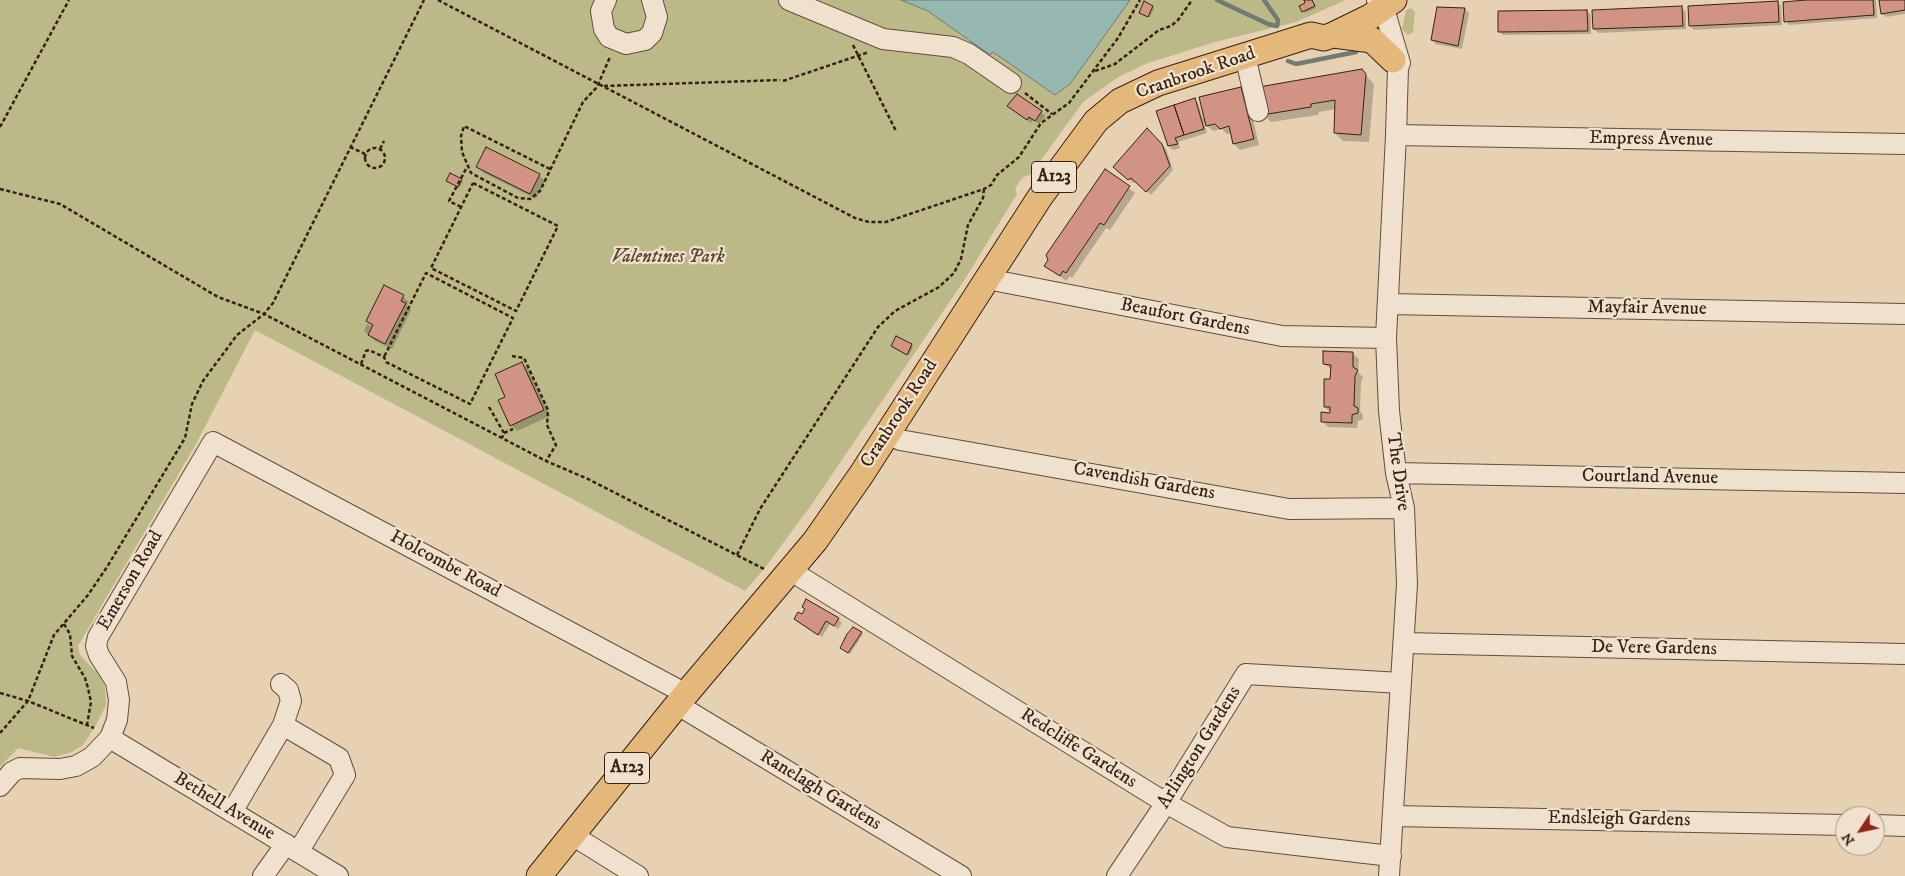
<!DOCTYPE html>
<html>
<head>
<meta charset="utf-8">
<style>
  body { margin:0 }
  #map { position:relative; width:1905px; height:876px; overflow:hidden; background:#e6d1b3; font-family:"IM FELL DW Pica",serif }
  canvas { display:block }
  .north { position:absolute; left:1835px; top:806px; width:50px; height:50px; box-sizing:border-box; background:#efe1ce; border:1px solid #a69483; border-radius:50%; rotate:236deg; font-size:14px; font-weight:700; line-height:20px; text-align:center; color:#392112 }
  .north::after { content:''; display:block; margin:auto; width:18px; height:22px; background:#8f2418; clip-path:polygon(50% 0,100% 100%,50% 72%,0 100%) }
</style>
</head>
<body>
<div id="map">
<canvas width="1905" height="876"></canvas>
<div class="north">N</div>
</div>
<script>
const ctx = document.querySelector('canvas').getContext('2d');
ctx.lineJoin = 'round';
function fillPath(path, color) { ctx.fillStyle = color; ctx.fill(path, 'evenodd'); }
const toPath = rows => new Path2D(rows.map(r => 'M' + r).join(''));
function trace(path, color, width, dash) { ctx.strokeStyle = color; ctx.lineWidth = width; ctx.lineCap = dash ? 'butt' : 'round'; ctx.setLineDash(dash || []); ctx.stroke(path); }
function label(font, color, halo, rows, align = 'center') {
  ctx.font = font + ' "IM FELL DW Pica",serif'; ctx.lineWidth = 4.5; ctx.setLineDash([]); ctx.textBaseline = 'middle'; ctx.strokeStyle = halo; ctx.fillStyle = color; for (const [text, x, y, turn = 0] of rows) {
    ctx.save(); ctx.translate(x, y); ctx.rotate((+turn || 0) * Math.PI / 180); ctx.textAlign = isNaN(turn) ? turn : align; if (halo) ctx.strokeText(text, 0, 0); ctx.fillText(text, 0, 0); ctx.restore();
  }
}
fillPath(toPath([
  [0,0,1346,0,1296,22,1215,42,1148,63,1120,76,1083,102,1031,174,1022,178,1015,189,1017,194,965,279,812,504,764,569,745,591,255,330,196,444,78,646,80,655,98,674,105,687,106,705,96,725,83,745,72,752,55,757,18,748,0,767],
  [1411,8,1415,12,1413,32,1408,35,1402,29,1406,10]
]), '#bcb988');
const water = toPath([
  [901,0,1130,0,1070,84,1055,95,993,52,990,55,928,11,901,0]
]);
fillPath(water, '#97b7b1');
trace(water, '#717b71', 1);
fillPath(toPath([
  [1305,0,1312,0,1316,8,1305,13,1301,6,1307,3],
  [1824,0,1876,0,1877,18,1789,25,1786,21],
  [1880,0,1905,0,1905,14,1886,17,1882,14],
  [1778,2,1781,6,1782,25,1694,30,1690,26],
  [1152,7,1154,8,1150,17,1142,14],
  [1438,8,1465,9,1469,13,1462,49,1436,44,1432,40],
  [1682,8,1686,12,1686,29,1598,33,1594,29],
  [1587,11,1591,15,1591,34,1503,35,1500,32],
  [1361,70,1374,84,1369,142,1343,141,1335,133,1336,109,1319,112,1318,115,1271,122,1263,114],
  [1241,88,1247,94,1259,145,1240,150,1234,144,1232,133,1227,134,1222,129,1213,131,1204,123,1207,133,1178,142,1180,148,1173,150,1169,146,1158,112,1195,99,1198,103,1203,119],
  [1009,106,1041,112,1045,116,1039,124,1033,120,1031,123],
  [1147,130,1166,149,1173,170,1151,195,1135,181,1133,183,1118,170],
  [487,149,539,175,545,181,536,199,484,173,478,167],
  [1105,170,1135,193,1110,230,1106,228,1072,278,1070,276,1066,281,1046,265],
  [450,174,463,182,460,187,449,182],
  [403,296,409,302,407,306,411,310,392,349,375,341,364,331,367,324,374,327,367,321],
  [897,337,913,347,909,355,894,347],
  [1352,353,1359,359,1358,372,1363,377,1361,383,1360,411,1363,415,1363,419,1358,421,1357,428,1328,427,1322,421,1332,414,1325,407,1332,370,1324,364],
  [522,363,528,369,550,416,517,431,511,425,506,397],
  [806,601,838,619,842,623,838,629,830,624,822,637,799,623,795,619,802,616,806,609],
  [861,633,863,634,850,654,843,650]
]), '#0003');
trace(toPath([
  [1217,0,1268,24,1277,26,1278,20,1264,0],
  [1288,61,1296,64,1356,52]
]), '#717b71', 4.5);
const building = toPath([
  [1304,0,1312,0,1315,6,1302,12,1299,6,1305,3,1304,0],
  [1806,0,1873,0,1874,15,1784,22,1783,2,1806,0],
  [1879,0,1905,0,1905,10,1881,14,1879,0],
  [1144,1,1153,6,1148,17,1139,13,1144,1],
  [1778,1,1779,22,1689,26,1688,6,1778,1],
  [1682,6,1683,26,1593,29,1592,10,1682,6],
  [1437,7,1465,8,1458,46,1431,40,1437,7],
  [1587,10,1588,31,1498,32,1498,11,1587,10],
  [1362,69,1366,74,1361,135,1334,133,1335,100,1311,104,1311,107,1262,115,1259,87,1362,69],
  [1241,87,1254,139,1233,144,1229,126,1220,129,1215,124,1206,126,1199,97,1241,87],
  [1017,94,1042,111,1035,121,1029,117,1027,120,1007,106,1017,94],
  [1195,98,1204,129,1184,135,1174,105,1195,98],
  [1174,105,1184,135,1175,138,1178,144,1168,146,1156,111,1174,105],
  [1147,128,1162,144,1170,166,1146,192,1131,178,1128,180,1113,167,1147,128],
  [486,147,540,174,530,194,476,167,486,147],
  [1105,169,1130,186,1104,225,1100,223,1066,273,1063,271,1060,276,1044,266,1048,260,1046,255,1105,169],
  [450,173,462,179,458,187,446,181,450,173],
  [384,285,404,295,401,301,406,303,385,344,368,335,373,325,366,321,384,285],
  [896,336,912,344,907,355,891,346,896,336],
  [1323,351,1353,352,1353,367,1358,370,1355,376,1354,406,1358,408,1358,413,1352,415,1352,423,1321,422,1321,412,1330,413,1330,407,1324,407,1324,379,1330,379,1331,365,1323,364,1323,351],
  [522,362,544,410,510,426,498,400,505,397,495,374,522,362],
  [806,599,839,618,834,626,826,621,818,635,794,619,798,612,802,614,805,609,802,607,806,599],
  [853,627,862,632,848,653,840,648,847,634,853,627]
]);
fillPath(building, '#d19383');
trace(building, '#392112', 1);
const minor = toPath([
  [606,0,601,11,604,29,609,37,626,44,645,40,652,33,657,17,652,0],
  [789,0,883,39,953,47,969,54,1011,83],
  [1377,0,1387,19,1400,63,1398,68,1396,135,1386,338,1389,411,1396,473,1404,508,1407,584,1389,876],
  [1245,56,1258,111],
  [1396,135,1905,144],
  [987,279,1282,336,1386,338],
  [1388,304,1905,314],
  [889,432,900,440,1289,509,1404,508],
  [1396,473,1905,483],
  [791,571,1166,803,1227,837,1391,856],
  [1404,643,1905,654],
  [281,684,288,690,291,701,283,725],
  [678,705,961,876],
  [110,738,338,876],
  [0,786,12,772,20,768,60,769,76,766,92,757,110,738,117,720,119,700,116,682,99,655,96,646,98,637,213,442,675,688,685,695],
  [232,812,283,725,339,758,345,775,298,852],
  [1393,816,1845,825],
  [1875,825,1905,826],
  [572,835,638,876],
  [263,876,286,844],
  [1117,876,1166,803,1246,674,1401,683]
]);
const major = toPath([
  [1334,35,1372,40,1393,60],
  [539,876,685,695,815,541,861,475,1040,197,1096,121,1120,101,1158,83,1311,35,1324,38,1333,35,1370,17,1394,0]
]);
trace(minor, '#644d3a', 22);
trace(major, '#392112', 27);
trace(toPath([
  [438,0,855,218,869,222,886,222,984,189,991,185,997,175,1019,157,1041,123,1069,103,1118,38,1140,0],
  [853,45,896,131],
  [1095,71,1115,64,1159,30,1171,26,1178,20,1192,0],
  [783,81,869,52],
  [604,86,780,80],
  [1025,93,1052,114],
  [0,127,69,0],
  [350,147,365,154],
  '365 158a10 10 0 1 1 20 0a10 10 0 1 1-20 0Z',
  [380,149,384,141],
  [550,169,464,126,461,136,462,152,471,173,518,198,530,199,540,191,583,102,597,87,610,57],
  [473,183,558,226,516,311,431,268,473,183],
  [0,189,60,204,218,297,264,314,546,461,588,479,766,570],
  [461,207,449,201,467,167],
  [512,356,524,358,548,410,547,425,556,445,546,461],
  [361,364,366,351,369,350,384,357,386,362,470,404,513,318,426,273,384,357],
  [489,407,504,433,502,438],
  [504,433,513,429],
  [737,555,760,509,878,327,895,311,939,287,954,273,961,259,968,225,983,198,984,189],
  [64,624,70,634,72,656,85,678,88,688,91,702,87,725],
  [0,693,28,701,94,728],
  [0,733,28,701,54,635,88,595,107,567,185,438,192,404,203,381,237,335,264,314,273,303,424,0]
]), '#392112', 2.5, [4, 2.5]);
trace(minor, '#efe1ce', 20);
trace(major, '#e3b87a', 25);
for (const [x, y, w] of [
  [1054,177,45],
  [627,768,45]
]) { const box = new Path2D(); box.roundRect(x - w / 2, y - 15.5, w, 31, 4); ctx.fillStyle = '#efe1ce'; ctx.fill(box); trace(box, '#392112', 1); }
label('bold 18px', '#392112', null, [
  ["A123",1054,177],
  ["A123",627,768]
]);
label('19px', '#392112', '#efe1ce', [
  ["Cranbrook Road",1196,74,-19],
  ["Empress Avenue",1651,140,1],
  ["Mayfair Avenue",1647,309,1],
  ["Beaufort Gardens",1185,318,11],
  ["Cranbrook Road",900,414,-57],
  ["The Drive",1397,472,82],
  ["Courtland Avenue",1650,478,1],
  ["Cavendish Gardens",1144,482,10],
  ["Holcombe Road",445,565,28],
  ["Emerson Road",131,581,-60],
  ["De Vere Gardens",1654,649,1],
  ["Arlington Gardens",1200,748,-58],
  ["Redcliffe Gardens",1078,749,32],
  ["Ranelagh Gardens",820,791,31],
  ["Bethell Avenue",224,807,31],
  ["Endsleigh Gardens",1619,820,1]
]);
label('italic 19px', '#5a4730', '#efe1ce', [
  ["Valentines Park",668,258]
]);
</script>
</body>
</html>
